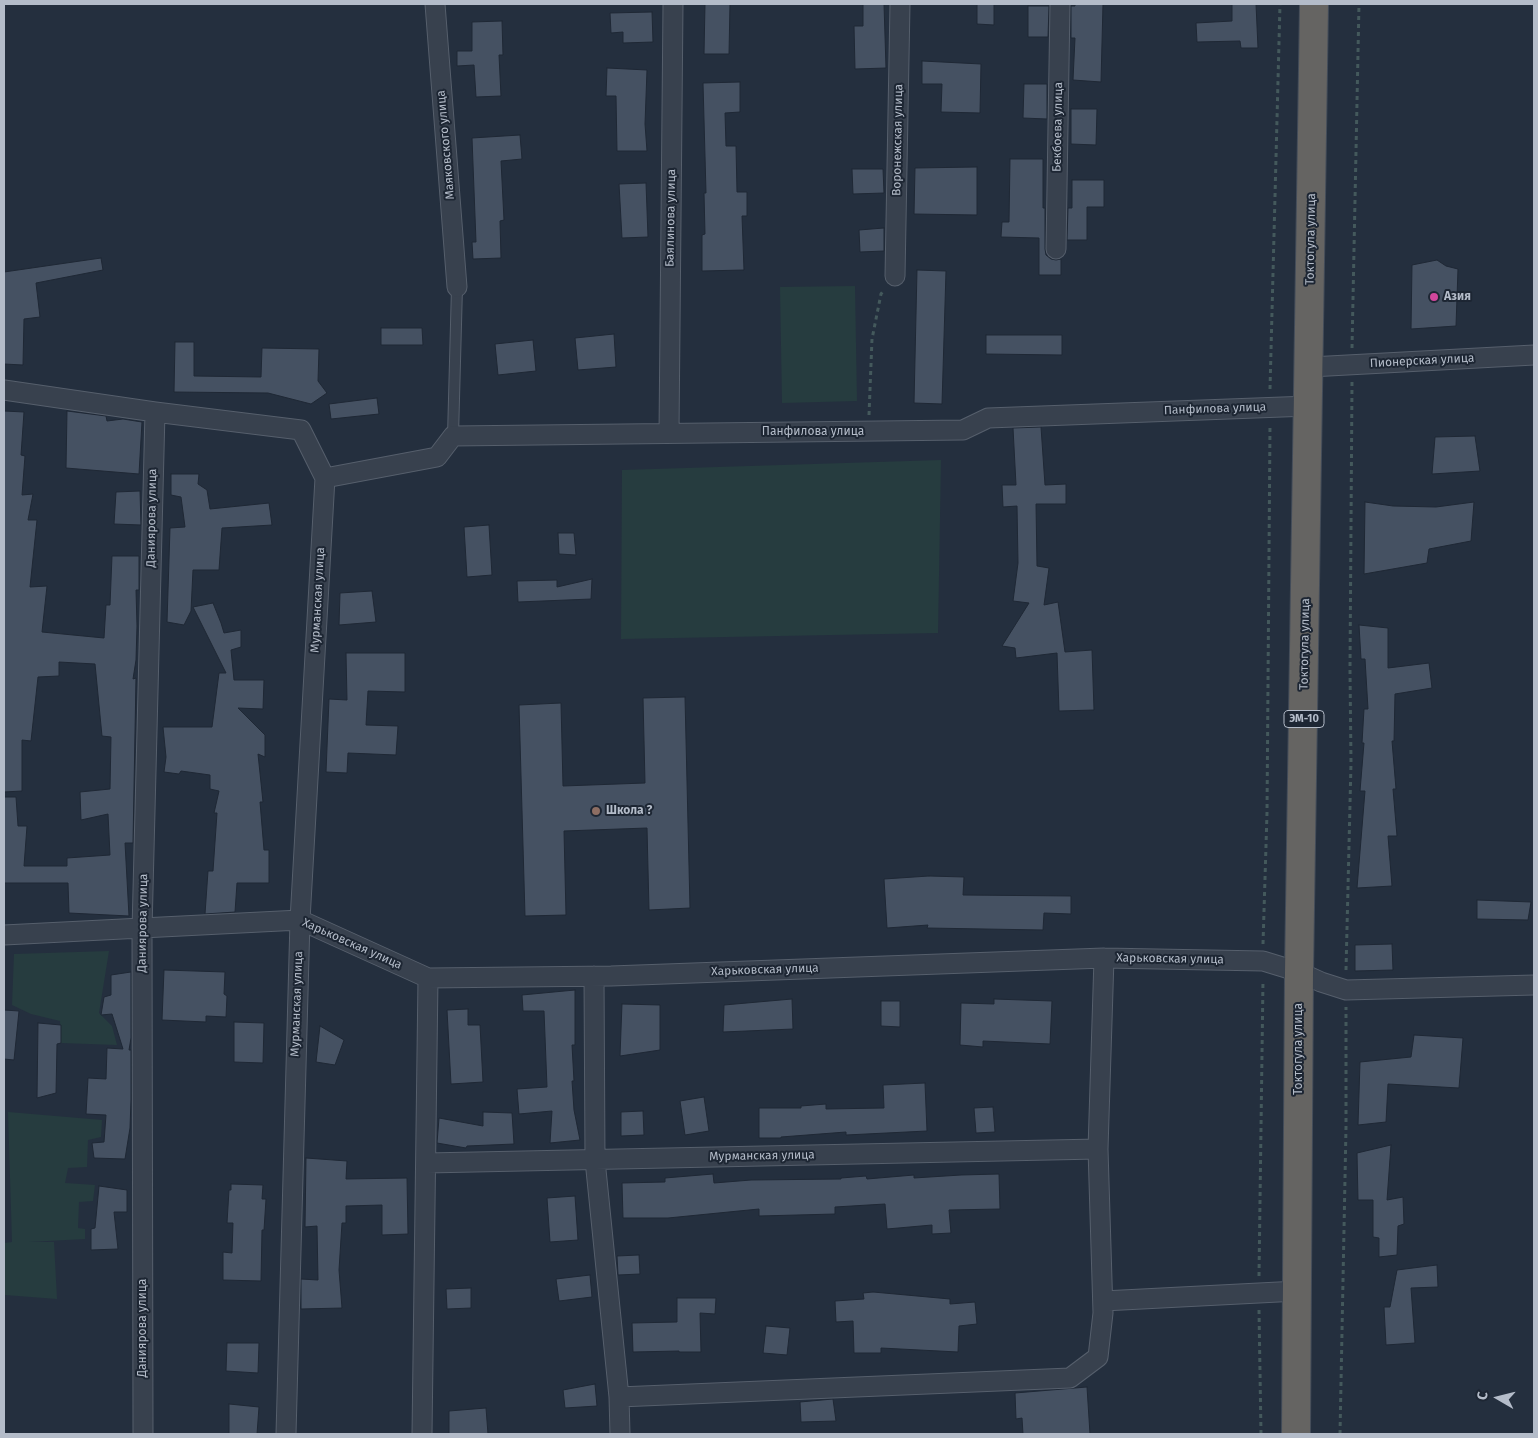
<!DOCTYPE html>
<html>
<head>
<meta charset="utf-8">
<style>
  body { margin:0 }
  #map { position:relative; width:1538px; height:1438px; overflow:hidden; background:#242f3e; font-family:"Fira Sans",sans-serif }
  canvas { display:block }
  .frame { position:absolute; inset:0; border:5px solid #b4bcc9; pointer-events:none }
  .north { position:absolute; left:1473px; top:1373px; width:50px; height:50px; -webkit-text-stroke:4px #1d2633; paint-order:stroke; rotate:278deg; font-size:14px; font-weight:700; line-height:20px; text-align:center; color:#b4bcc9 }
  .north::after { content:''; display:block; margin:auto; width:18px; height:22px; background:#b4bcc9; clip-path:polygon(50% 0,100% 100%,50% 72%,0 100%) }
</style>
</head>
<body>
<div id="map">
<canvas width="1538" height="1438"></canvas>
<div class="frame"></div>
<div class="north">С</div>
</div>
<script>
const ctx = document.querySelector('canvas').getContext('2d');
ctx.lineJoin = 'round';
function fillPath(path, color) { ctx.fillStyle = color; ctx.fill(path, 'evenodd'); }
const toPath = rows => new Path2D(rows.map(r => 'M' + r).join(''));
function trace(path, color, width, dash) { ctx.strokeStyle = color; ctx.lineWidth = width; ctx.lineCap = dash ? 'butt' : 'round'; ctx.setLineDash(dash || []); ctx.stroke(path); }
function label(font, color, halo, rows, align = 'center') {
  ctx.font = font + ' "Fira Sans",sans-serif'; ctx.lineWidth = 4; ctx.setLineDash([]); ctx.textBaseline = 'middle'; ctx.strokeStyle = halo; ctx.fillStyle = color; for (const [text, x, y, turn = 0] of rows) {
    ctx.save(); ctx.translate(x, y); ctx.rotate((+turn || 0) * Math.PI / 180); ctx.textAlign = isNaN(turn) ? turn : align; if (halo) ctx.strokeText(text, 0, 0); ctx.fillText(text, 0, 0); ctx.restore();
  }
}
fillPath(toPath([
  [855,286,857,401,782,403,780,287],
  [941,460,938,633,621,639,622,470],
  [109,951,99,1013,112,1026,117,1045,61,1043,60,1021,31,1014,12,1005,14,954],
  [8,1112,102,1120,101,1137,88,1140,87,1167,68,1168,65,1183,95,1185,93,1201,79,1202,78,1228,85,1229,85,1239,29,1242,54,1242,57,1299,5,1295,4,1243,12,1242]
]), '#263c3f');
const building = toPath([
  [705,4,730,4,729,54,704,54,705,4],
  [863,4,884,4,886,68,855,69,854,26,863,26,863,4],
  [977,4,994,4,994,25,977,24,977,4],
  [1075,4,1103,4,1101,82,1073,80,1075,38,1071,38,1071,6,1075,6,1075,4],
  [1232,4,1256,4,1258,48,1241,48,1240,41,1197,42,1196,23,1232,21,1232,4],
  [1028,6,1049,6,1048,37,1028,37,1028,6],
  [652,12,653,42,623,43,623,32,611,33,610,13,652,12],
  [502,21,503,55,499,55,501,96,476,97,474,65,457,66,457,51,472,51,472,22,502,21],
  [922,61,981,64,980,113,941,112,942,84,922,84,922,61],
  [607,68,647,70,645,124,647,151,617,151,616,96,606,96,607,68],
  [740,82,740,112,725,113,726,146,736,146,737,192,747,192,747,216,742,216,744,270,702,271,702,235,705,234,704,193,706,193,703,83,740,82],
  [1024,84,1047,84,1047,119,1023,118,1024,84],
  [1071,109,1097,109,1096,145,1071,144,1071,109],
  [520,135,522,159,501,161,504,220,500,221,501,258,473,259,472,242,476,242,472,138,520,135],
  [1010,159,1043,159,1043,208,1045,208,1045,249,1046,255,1051,259,1056,260,1061,259,1061,275,1039,275,1039,238,1001,237,1002,222,1009,222,1010,159],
  [977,167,977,215,914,214,915,168,977,167],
  [852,169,883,169,884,193,853,194,852,169],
  [1072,180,1104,180,1104,207,1087,207,1087,240,1067,240,1068,208,1072,208,1072,180],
  [646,183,648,237,622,238,619,184,646,183],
  [884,228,884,251,860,252,859,230,884,228],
  [101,258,103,270,36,283,40,317,24,319,23,365,4,364,4,272,101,258],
  [1437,260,1446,266,1458,269,1456,326,1411,329,1412,265,1437,260],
  [917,270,946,271,942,404,914,403,917,270],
  [381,328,422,328,423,345,381,345,381,328],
  [614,334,616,367,578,370,575,338,614,334],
  [986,335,1062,335,1062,355,986,354,986,335],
  [533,340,536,371,498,375,495,344,533,340],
  [175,342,194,342,194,376,261,377,262,348,319,349,318,381,327,393,311,404,268,393,174,392,175,342],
  [377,398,379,414,331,419,329,404,377,398],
  [4,411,24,412,21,455,25,456,22,495,33,494,28,520,37,520,30,587,47,586,42,632,104,638,106,605,110,605,112,556,139,556,139,590,136,590,137,626,136,660,133,679,136,678,133,843,125,843,129,916,69,913,68,883,4,883,4,797,16,797,18,826,27,826,24,866,67,866,67,858,110,855,108,814,81,820,80,792,110,789,111,737,102,736,95,664,59,662,59,676,38,677,31,741,22,740,22,791,4,792,4,411],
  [67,411,106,416,107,421,123,419,142,422,139,474,66,468,67,411],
  [1041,427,1045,485,1066,484,1066,504,1036,504,1037,566,1049,568,1044,605,1058,602,1065,652,1092,650,1094,710,1059,711,1057,653,1016,658,1015,648,1002,646,1029,603,1013,601,1018,563,1017,506,1003,507,1002,485,1016,485,1013,428,1041,427],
  [1475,436,1480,471,1432,474,1435,437,1475,436],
  [171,474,199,474,198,484,207,490,210,509,269,503,272,525,222,528,219,570,193,570,191,611,184,625,167,622,170,528,185,527,181,497,171,495,171,474],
  [140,491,141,525,114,524,116,492,140,491],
  [1365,502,1393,506,1436,507,1474,502,1471,541,1429,549,1427,563,1364,574,1365,502],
  [489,525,492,575,467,577,464,527,489,525],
  [558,533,574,533,576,555,559,554,558,533],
  [592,579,591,599,518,602,517,581,557,580,557,587,592,579],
  [372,591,376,622,339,625,340,593,372,591],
  [213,603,221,623,224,633,241,630,241,647,231,650,234,680,264,680,263,709,238,708,265,735,265,757,258,754,263,802,260,802,264,850,269,850,269,883,237,883,235,912,205,914,208,871,213,871,217,813,214,813,219,791,210,789,210,775,181,771,179,774,164,772,166,757,163,727,212,727,219,673,226,673,193,607,213,603],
  [1359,625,1388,628,1388,668,1429,663,1432,688,1395,694,1394,741,1392,741,1396,789,1393,789,1397,836,1388,836,1392,886,1357,888,1365,791,1360,791,1364,743,1362,743,1364,709,1368,709,1365,659,1361,659,1359,625],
  [346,653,405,653,405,692,368,691,366,725,398,726,396,755,348,753,347,773,326,772,329,699,347,700,346,653],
  [685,697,690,908,649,910,647,828,564,831,566,915,525,916,519,705,561,703,563,786,645,783,643,698,685,697],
  [929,876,964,877,963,895,1071,896,1071,914,1044,913,1043,930,927,928,928,925,887,928,884,879,929,876],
  [1477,900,1531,902,1528,920,1477,919,1477,900],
  [1392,944,1393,970,1355,971,1355,945,1392,944],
  [164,970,225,972,224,994,227,996,226,1017,206,1016,206,1022,162,1020,164,970],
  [131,972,131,1038,129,1050,131,1050,131,1100,130,1128,125,1159,94,1158,92,1143,104,1142,106,1115,86,1114,88,1078,106,1079,107,1048,123,1049,112,1014,101,1015,104,997,111,995,111,975,131,972],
  [575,990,575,1045,572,1045,574,1081,572,1081,574,1110,580,1140,550,1143,552,1111,519,1114,517,1089,547,1087,544,1011,523,1011,522,995,575,990],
  [792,999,793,1029,723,1032,724,1005,792,999],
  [994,999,1052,1001,1050,1044,983,1041,983,1047,960,1045,961,1003,994,1004,994,999],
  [881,1001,900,1001,900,1027,881,1026,881,1001],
  [622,1004,660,1005,660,1050,620,1056,622,1004],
  [468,1009,468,1025,480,1025,483,1082,451,1084,447,1010,468,1009],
  [4,1010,19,1011,14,1060,4,1059,4,1010],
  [234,1022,264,1023,263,1063,234,1062,234,1022],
  [38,1023,61,1025,61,1043,57,1044,56,1093,37,1098,38,1023],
  [320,1026,344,1040,335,1065,316,1062,320,1026],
  [1414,1035,1463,1038,1459,1088,1388,1084,1386,1122,1358,1125,1360,1062,1411,1057,1414,1035],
  [925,1083,927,1131,846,1135,846,1132,781,1137,781,1138,759,1138,759,1108,801,1108,801,1106,826,1104,826,1109,884,1108,883,1085,925,1083],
  [704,1097,709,1131,685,1135,680,1101,704,1097],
  [993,1107,995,1132,976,1133,974,1108,993,1107],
  [643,1111,644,1135,621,1136,621,1112,643,1111],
  [483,1112,512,1113,514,1144,467,1146,466,1148,437,1143,439,1118,483,1126,483,1112],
  [1391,1145,1387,1200,1403,1197,1404,1224,1398,1226,1397,1255,1379,1257,1379,1238,1373,1237,1373,1200,1358,1200,1357,1153,1391,1145],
  [306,1158,347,1161,346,1179,407,1178,408,1234,382,1235,382,1205,346,1206,346,1223,342,1223,339,1270,342,1308,301,1309,301,1279,318,1280,317,1226,305,1227,306,1158],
  [713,1174,714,1183,751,1180,841,1179,841,1178,866,1176,867,1179,914,1175,914,1178,961,1175,999,1174,1000,1209,949,1210,951,1233,932,1234,932,1225,887,1229,885,1204,835,1207,835,1214,759,1216,759,1209,668,1218,623,1218,622,1183,665,1182,665,1178,713,1174],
  [231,1184,263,1185,262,1199,266,1199,264,1230,262,1230,261,1281,223,1280,223,1252,232,1253,233,1223,227,1223,229,1190,231,1190,231,1184],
  [99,1186,127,1190,127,1212,114,1212,118,1249,91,1250,91,1229,95,1228,99,1186],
  [575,1196,578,1240,550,1242,547,1198,575,1196],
  [639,1255,640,1274,618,1275,617,1256,639,1255],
  [1437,1265,1438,1287,1411,1288,1415,1343,1386,1345,1384,1307,1390,1307,1397,1270,1437,1265],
  [590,1275,592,1297,559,1301,556,1279,590,1275],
  [471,1288,471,1308,447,1309,446,1289,471,1288],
  [873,1292,950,1299,950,1304,975,1302,977,1324,959,1326,958,1352,881,1348,881,1353,854,1353,853,1321,836,1322,835,1301,864,1299,863,1293,873,1292],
  [677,1298,716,1298,715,1314,700,1313,701,1352,679,1352,679,1351,633,1352,632,1323,677,1322,677,1298],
  [766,1326,790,1328,787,1355,763,1353,766,1326],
  [227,1343,259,1343,258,1373,226,1371,227,1343],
  [595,1384,597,1406,565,1408,563,1390,595,1384],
  [1087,1387,1090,1434,1023,1434,1022,1418,1016,1419,1015,1393,1087,1387],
  [833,1399,836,1421,801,1422,800,1402,833,1399],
  [229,1404,259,1407,257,1434,229,1434,229,1404],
  [486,1408,488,1434,449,1434,449,1411,486,1408]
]);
fillPath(building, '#455162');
trace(building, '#1f2835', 1);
const service = toPath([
  [453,436,457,287]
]);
const minor = toPath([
  [435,4,457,287],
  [1056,249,1060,4],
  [895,276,900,4],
  [1310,367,1534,355],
  [4,390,155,412,301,430,325,478,300,920,286,1434],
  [669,433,673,4],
  [325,478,437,457,453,436,963,430,988,418,1309,406],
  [4,935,300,920,428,978,611,976,1104,958,1263,961,1299,972,1321,982,1346,990,1534,985],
  [594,976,595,1160,619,1397,620,1434],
  [427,1163,1098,1149],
  [1103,1301,1298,1291],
  [619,1397,1070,1378,1098,1357,1103,1313,1098,1149,1104,958],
  [143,1434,142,930,155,412],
  [422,1434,428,978]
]);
const trunk = toPath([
  [1296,1434,1299,972,1314,4]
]);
trace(service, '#565f6c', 12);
trace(minor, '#565f6c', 21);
trace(trunk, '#434c59', 30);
trace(toPath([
  [1352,348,1359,4],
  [1270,389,1280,4],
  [869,415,872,339,881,294,884,290],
  [1263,944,1267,813,1270,425],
  [1346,970,1351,763,1350,669,1352,382],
  [1259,1276,1263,980],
  [1259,1310,1261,1434],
  [1340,1434,1346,1127,1346,1007]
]), '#44595c', 3, [4, 4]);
trace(service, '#38414e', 10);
trace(minor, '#38414e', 19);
trace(trunk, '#656462', 28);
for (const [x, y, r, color] of [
  [1434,297,5,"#d1479c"],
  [596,811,5,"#8d6e63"]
]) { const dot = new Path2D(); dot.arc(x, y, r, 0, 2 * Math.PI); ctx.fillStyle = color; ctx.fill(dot); trace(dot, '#1d2633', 2); }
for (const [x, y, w] of [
  [1304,719,40]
]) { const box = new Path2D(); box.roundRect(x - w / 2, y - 8.5, w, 17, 4); ctx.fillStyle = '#1d2633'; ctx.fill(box); trace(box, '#b4bcc9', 1); }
label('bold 11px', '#b4bcc9', null, [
  ["ЭМ-10",1304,719]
]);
label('12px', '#b4bcc9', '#1d2633', [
  ["Бекбоева улица",1058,127,-89],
  ["Воронежская улица",898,140,-89],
  ["Маяковского улица",446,145,-95],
  ["Баялинова улица",671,218,-89],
  ["Токтогула улица",1311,239,-89],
  ["Пионерская улица",1422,361,-3],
  ["Панфилова улица",1215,409,-2],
  ["Панфилова улица",813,432],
  ["Даниярова улица",152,518,-89],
  ["Мурманская улица",318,600,-87],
  ["Токтогула улица",1305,644,-89],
  ["Даниярова улица",143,923,-89],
  ["Харьковская улица",352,944,24],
  ["Харьковская улица",1170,959,1],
  ["Харьковская улица",765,970,-2],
  ["Мурманская улица",297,1004,-88],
  ["Токтогула улица",1299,1049,-90],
  ["Мурманская улица",762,1156,-1],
  ["Даниярова улица",143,1328,-90]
]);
label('bold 12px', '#b4bcc9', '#1d2633', [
  ["Aзия",1444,297],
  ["Школа ?",606,811]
], 'left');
</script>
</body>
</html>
